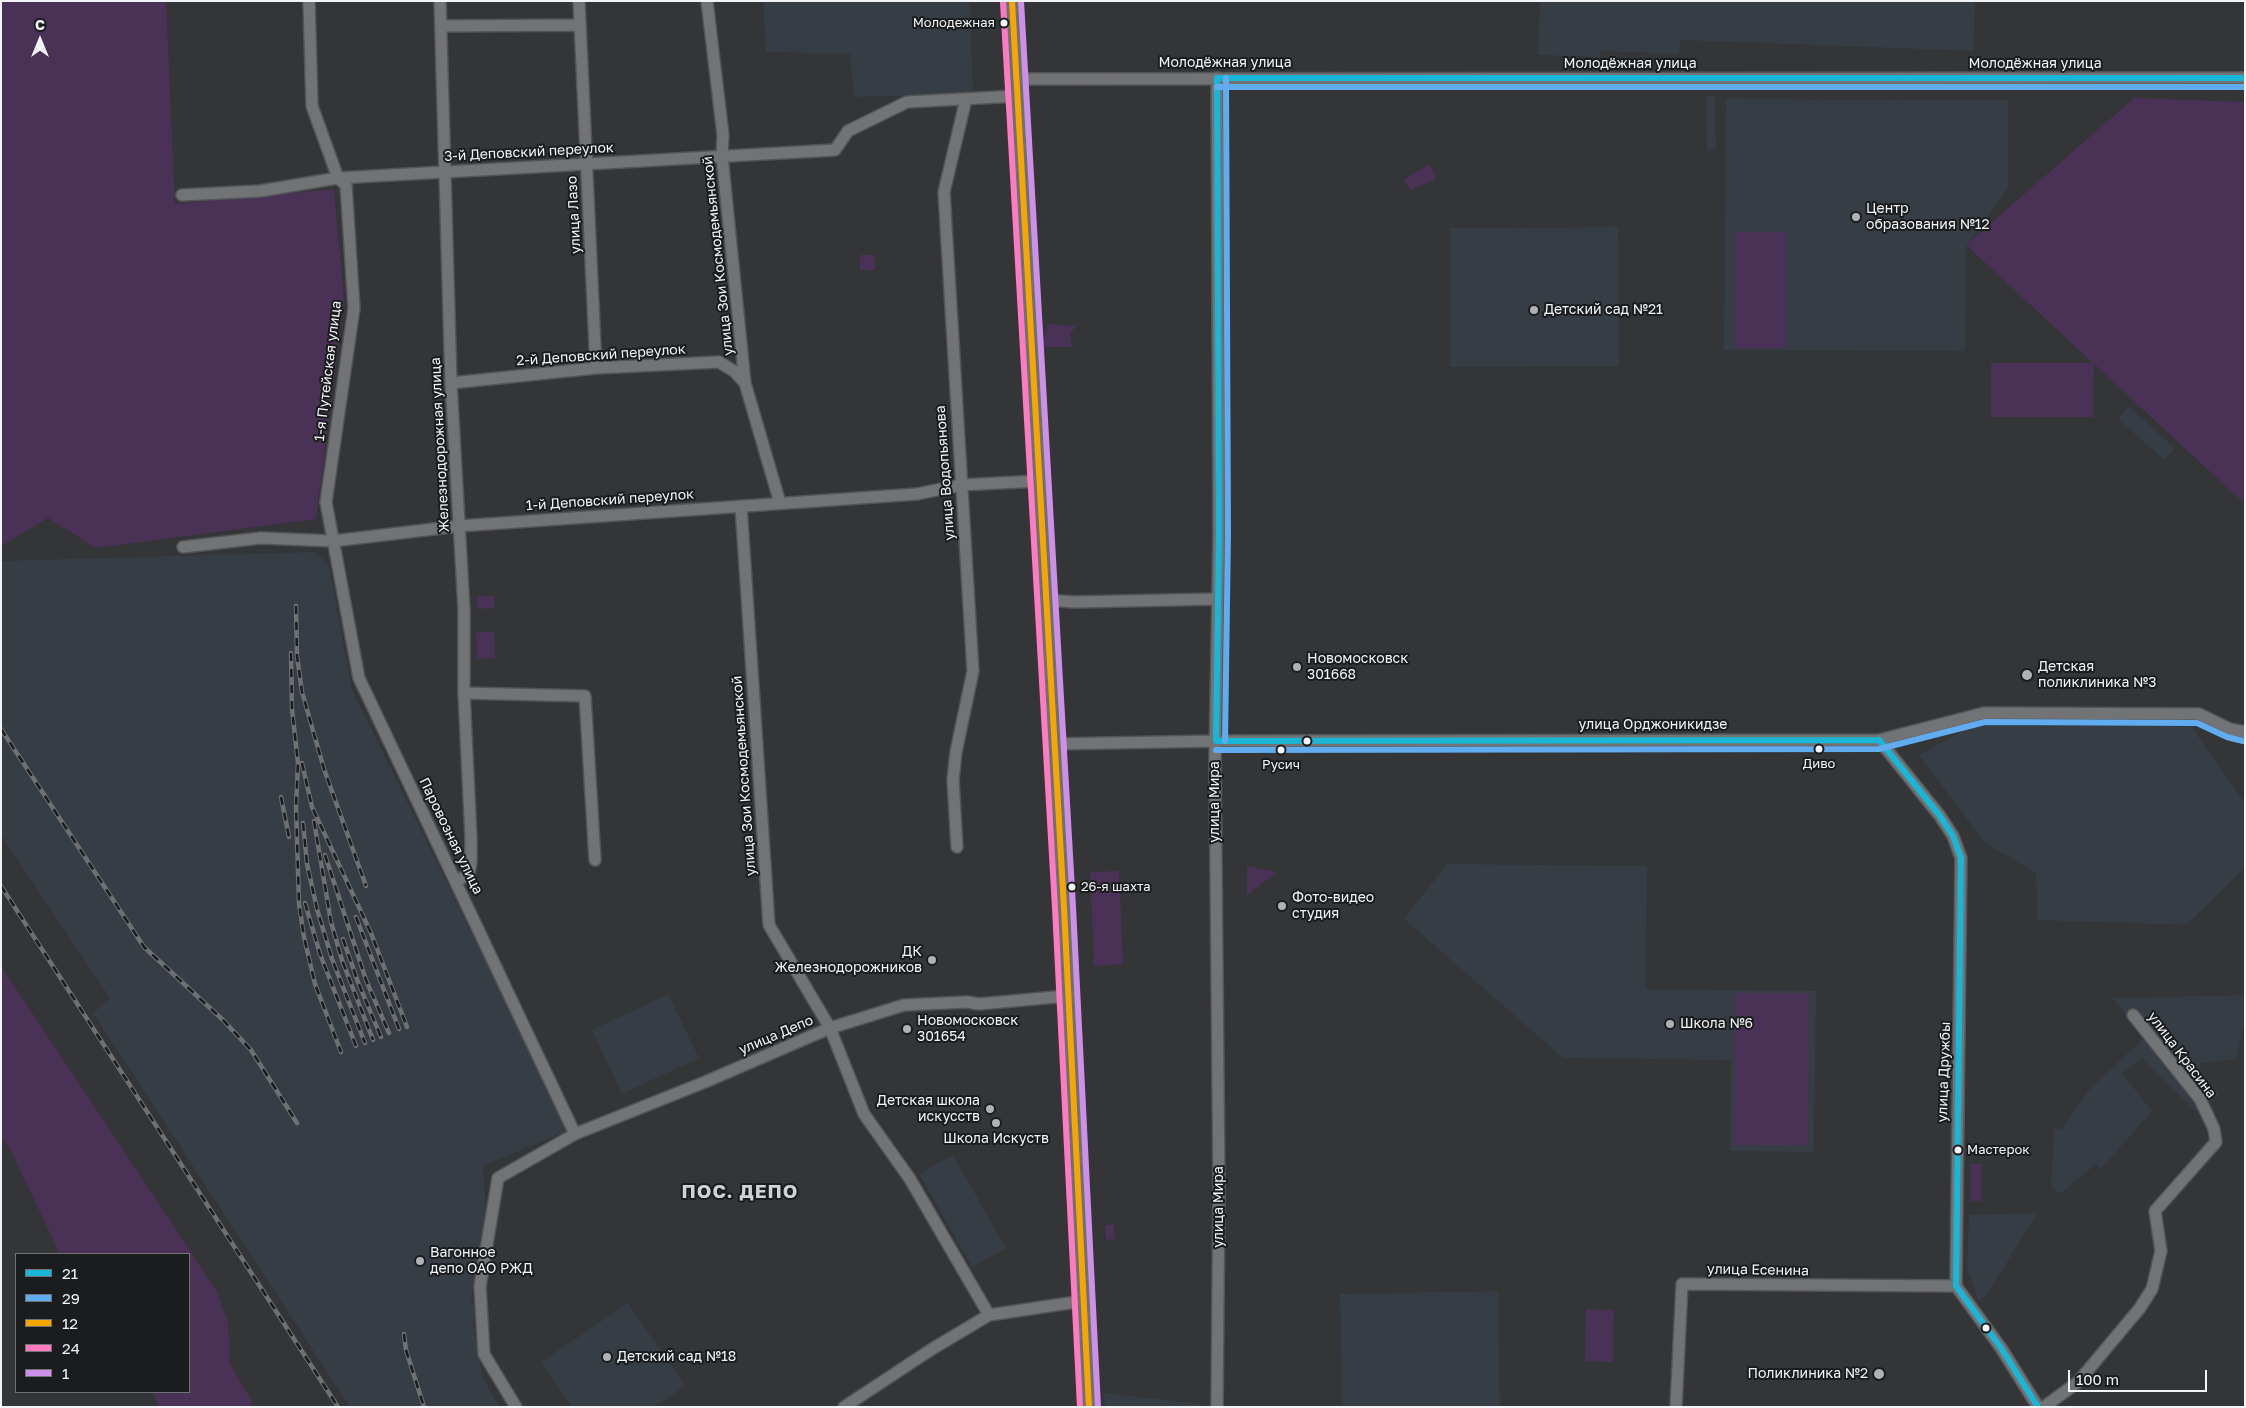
<!DOCTYPE html>
<html>
<head>
<meta charset="utf-8">
<style>
  body { margin:0 }
  #map { position:relative; width:2246px; height:1408px; overflow:hidden; background:#333537; font-family:"Golos Text",sans-serif }
  canvas { display:block }
  .frame { position:absolute; inset:0; border:2px solid #f2f4f7; pointer-events:none }
  .legend { position:absolute; left:15px; top:1253px; width:175px; height:140px; box-sizing:border-box; background:#1a1c1e; border:1px solid #707275; margin:0; padding:6px 9px; list-style:none; font-size:15px; color:#f2f4f7 }
  .legend li { display:flex; align-items:center; gap:10px; height:25px }
  .legend b { width:25px; border:1px solid #707275 }
  .north { position:absolute; left:15px; top:15px; width:50px; height:50px; -webkit-text-stroke:4px #1a1c1e; paint-order:stroke; rotate:0deg; font-size:14px; font-weight:700; line-height:20px; text-align:center; color:#f2f4f7 }
  .north::after { content:''; display:block; margin:auto; width:18px; height:22px; background:#f2f4f7; clip-path:polygon(50% 0,100% 100%,50% 72%,0 100%) }
  .scale { position:absolute; left:2068px; top:1370px; width:139px; height:22px; box-sizing:border-box; border:2px solid #f2f4f7; border-top:0; padding-left:6px; font-size:15px; line-height:18px; white-space:nowrap; color:#f2f4f7; -webkit-text-stroke:4px #1a1c1e; paint-order:stroke }
</style>
</head>
<body>
<div id="map">
<canvas width="2246" height="1408"></canvas>
<div class="frame"></div>
<ul class="legend">
<li><b style="height:6px;background:#1ab6d8"></b>21</li>
<li><b style="height:6px;background:#60acee"></b>29</li>
<li><b style="height:6px;background:#f7a600"></b>12</li>
<li><b style="height:6px;background:#fe7ac1"></b>24</li>
<li><b style="height:6px;background:#ce8fe9"></b>1</li>
</ul>
<div class="north">С</div>
<div class="scale">100 m</div>
</div>
<script>
const ctx = document.querySelector('canvas').getContext('2d');
ctx.lineJoin = 'round';
function fillPath(path, color) { ctx.fillStyle = color; ctx.fill(path, 'evenodd'); }
const toPath = rows => new Path2D(rows.map(r => 'M' + r).join(''));
function trace(path, color, width, dash) { ctx.strokeStyle = color; ctx.lineWidth = width; ctx.lineCap = dash ? 'butt' : 'round'; ctx.setLineDash(dash || []); ctx.stroke(path); }
function label(font, color, halo, rows, align = 'center') {
  ctx.font = font + ' "Golos Text",sans-serif'; ctx.lineWidth = 4; ctx.setLineDash([]); ctx.textBaseline = 'middle'; ctx.strokeStyle = halo; ctx.fillStyle = color; for (const [text, x, y, turn = 0] of rows) {
    ctx.save(); ctx.translate(x, y); ctx.rotate((+turn || 0) * Math.PI / 180); ctx.textAlign = isNaN(turn) ? turn : align; if (halo) ctx.strokeText(text, 0, 0); ctx.fillText(text, 0, 0); ctx.restore();
  }
}
fillPath(toPath([
  [763,1,970,1,973,94,854,97,850,54,766,52],
  [1540,1,1975,1,1974,51,1680,40,1679,54,1601,51,1600,57,1538,55],
  [1706,96,1715,96,1716,149,1707,149],
  [1726,99,2008,100,2008,188,1966,246,1965,351,1724,350],
  [1618,227,1619,366,1450,367,1450,228],
  [2129,407,2175,448,2164,460,2118,419],
  [315,552,329,565,352,690,569,1130,483,1166,486,1215,471,1299,475,1310,473,1323,482,1375,499,1407,350,1407,93,1013,110,998,1,835,1,561],
  [1971,726,2191,726,2245,803,2245,868,2186,925,2037,920,2036,873,1985,843,1919,755],
  [1447,864,1647,866,1646,989,1816,991,1814,1152,1730,1151,1731,1060,1563,1058,1404,919],
  [668,994,699,1058,622,1094,592,1030],
  [2245,995,2245,1030,2242,1030,2236,1059,2201,1063,2200,1069,2219,1094,2196,1112,2142,1058,2122,1073,2152,1111,2101,1169,2096,1164,2060,1194,2051,1186,2054,1129,2061,1129,2089,1090,2145,1037,2112,998],
  [953,1155,1006,1248,972,1267,919,1174],
  [2037,1213,1988,1293,1979,1301,1967,1268,1969,1215],
  [1498,1291,1500,1407,1342,1407,1340,1294],
  [628,1303,685,1386,654,1407,572,1407,541,1362],
  [1104,1393,1201,1404,1200,1407,1105,1407]
]), '#363d45');
fillPath(toPath([
  [1,1,166,1,175,204,334,189,344,300,316,519,96,548,48,518,1,546],
  [2134,98,2245,102,2245,504,2094,364,2093,417,1991,417,1991,363,2093,363,1966,245],
  [1430,164,1436,179,1411,190,1403,180],
  [1735,232,1786,232,1786,348,1735,348],
  [860,255,875,255,875,270,860,270],
  [1048,324,1076,326,1070,334,1072,347,1041,347],
  [477,596,494,596,494,608,477,609],
  [476,632,494,632,495,658,477,659],
  [1247,866,1277,872,1247,895],
  [1119,871,1123,964,1094,966,1090,872],
  [1,966,216,1290,228,1322,230,1364,252,1401,249,1407,159,1407,153,1392,189,1392,189,1254,58,1254,58,1250,9,1147,1,1138],
  [1735,993,1809,993,1808,1145,1734,1145],
  [1971,1164,1981,1164,1981,1201,1971,1201],
  [1114,1224,1114,1239,1106,1240,1105,1225],
  [1586,1309,1614,1310,1613,1362,1585,1361]
]), '#493256');
const minor = toPath([
  [309,1,312,106,338,178,346,185,354,308,326,502,359,678,575,1134],
  [440,1,451,383,464,609,464,693,471,838,471,861,469,874,457,881],
  [579,1,596,368],
  [707,1,723,135,722,156,745,383,780,503],
  [441,26,580,25],
  [1217,78,1219,534,1215,758,1219,1187,1217,1407],
  [1016,79,2245,78],
  [182,195,260,191,338,178,835,150,848,131,907,102,1017,96],
  [451,383,596,368,719,362,734,371,745,383],
  [741,506,769,925,830,1028,904,1005,967,1002,979,1004,1067,996],
  [183,547,261,538,333,541,459,526,917,494,961,485,1038,481],
  [1045,600,1074,602,1218,599],
  [464,693,585,696,595,860],
  [1879,740,1940,816,1953,836,1961,858,1956,1286,2001,1348,2038,1407],
  [1054,744,1216,741,1879,740,1984,713,2199,714,2230,729,2245,732],
  [957,847,953,780,956,752,973,671,944,192,966,99],
  [989,1315,1083,1301],
  [516,1407,484,1354,480,1286,498,1178,575,1134,705,1082,830,1028,864,1114,910,1179,989,1315,932,1349,844,1407],
  [1676,1407,1682,1284,1956,1286],
  [2044,1407,2078,1382,2140,1308,2152,1289,2161,1251,2155,1211,2216,1142,2214,1129,2200,1099,2133,1015]
]);
const major = toPath([
  [1012,1,1064,908,1089,1407]
]);
trace(minor, '#535456', 14);
trace(major, '#535456', 16);
trace(minor, '#727374', 11);
trace(major, '#6b7175', 14);
const rail = toPath([
  [296,606,297,656,302,692,324,769,366,886],
  [291,653,292,709,298,763,296,806,299,904,304,937,315,984,341,1052],
  [1,729,144,947,223,1020,251,1050,297,1123],
  [302,763,312,807,371,933,407,1027],
  [281,797,289,837],
  [314,821,331,922,342,960,373,1040],
  [303,823,307,864,317,909,332,959,365,1043],
  [325,855,366,980,389,1033],
  [1,886,338,1407],
  [305,903,320,954,356,1046],
  [356,917,399,1029],
  [343,939,358,982,381,1037],
  [404,1334,406,1350,424,1407]
]);
trace(rail, '#6f7072', 4.5);
trace(rail, '#1a1c1e', 2.5, [8]);
trace(toPath([
  [1217,78,2245,78],
  [1879,740,1940,816,1953,836,1961,858,1956,1286,2001,1348,2038,1407],
  [1216,741,1879,740],
  [1216,741,1219,534,1217,78]
]), '#1ab6d8', 6);
trace(toPath([
  [1217,87,2245,87],
  [1225,741,1228,534,1226,78],
  [1216,750,1879,749,1985,722,2197,723,2227,737,2243,741]
]), '#60acee', 6);
trace(toPath([
  [1012,1,1064,908,1089,1407]
]), '#f7a600', 6);
trace(toPath([
  [1003,2,1055,908,1080,1407]
]), '#fe7ac1', 6);
trace(toPath([
  [1021,1,1073,907,1098,1407]
]), '#ce8fe9', 6);
for (const [x, y, r, color] of [
  [1004,23,4.5,"#f2f4f7"],
  [1856,217,5,"#afb1b4"],
  [1534,310,5,"#afb1b4"],
  [1297,667,5,"#afb1b4"],
  [2027,675,6,"#afb1b4"],
  [1307,741,4.5,"#f2f4f7"],
  [1819,749,4.5,"#f2f4f7"],
  [1281,750,4.5,"#f2f4f7"],
  [1072,887,4.5,"#f2f4f7"],
  [1282,906,5,"#afb1b4"],
  [932,960,5,"#afb1b4"],
  [1670,1024,5,"#afb1b4"],
  [907,1029,5,"#afb1b4"],
  [990,1109,5,"#afb1b4"],
  [996,1123,5,"#afb1b4"],
  [1958,1150,4.5,"#f2f4f7"],
  [420,1261,5,"#afb1b4"],
  [1986,1328,4.5,"#f2f4f7"],
  [607,1357,5,"#afb1b4"],
  [1879,1374,6,"#afb1b4"]
]) { const dot = new Path2D(); dot.arc(x, y, r, 0, 2 * Math.PI); ctx.fillStyle = color; ctx.fill(dot); trace(dot, '#1a1c1e', 2); }
label('13px', '#f2f4f7', '#1a1c1e', [
  ["Молодежная",995,23,"right"],
  ["Диво",1819,764],
  ["Русич",1281,765],
  ["26-я шахта",1081,887,"left"],
  ["Мастерок",1967,1150,"left"]
]);
label('14px', '#f2f4f7', '#1a1c1e', [
  ["Молодёжная улица",1225,63],
  ["Молодёжная улица",1630,64],
  ["Молодёжная улица",2035,64],
  ["3-й Деповский переулок",529,152,-3],
  ["улица Лазо",574,215,-93],
  ["улица Зои Космодемьянской",718,256,-96],
  ["2-й Деповский переулок",601,355,-4],
  ["1-я Путейская улица",328,371,-83],
  ["Железнодорожная улица",440,445,-93],
  ["улица Водопьянова",945,473,-94],
  ["1-й Деповский переулок",610,500,-4],
  ["улица Орджоникидзе",1653,725],
  ["улица Зои Космодемьянской",744,776,-94],
  ["улица Мира",1215,802,-90],
  ["Паровозная улица",451,836,64],
  ["улица Депо",776,1035,-23],
  ["улица Красина",2182,1055,53],
  ["улица Дружбы",1944,1072,-88],
  ["улица Мира",1219,1207,-90],
  ["улица Есенина",1758,1270,1]
]);
label('14px', '#f2f4f7', '#1a1c1e', [
  ["Центр",1866,209],
  ["образования №12",1866,225],
  ["Детский сад №21",1544,310],
  ["Новомосковск",1307,659],
  ["301668",1307,675],
  ["Детская",2038,667],
  ["поликлиника №3",2038,683],
  ["Фото-видео",1292,898],
  ["студия",1292,914],
  ["ДК",922,952,"right"],
  ["Железнодорожников",922,968,"right"],
  ["Новомосковск",917,1021],
  ["301654",917,1037],
  ["Школа №6",1680,1024],
  ["Детская школа",980,1101,"right"],
  ["искусств",980,1117,"right"],
  ["Школа Искуств",996,1139,"center"],
  ["Вагонное",430,1253],
  ["депо ОАО РЖД",430,1269],
  ["Детский сад №18",617,1357],
  ["Поликлиника №2",1868,1374,"right"]
], 'left');
ctx.letterSpacing = '1px';
label('bold 19px', '#cfd3d8', '#1a1c1e', [
  ["ПОС. ДЕПО",740,1192]
]);
ctx.letterSpacing = '0px';
</script>
</body>
</html>
